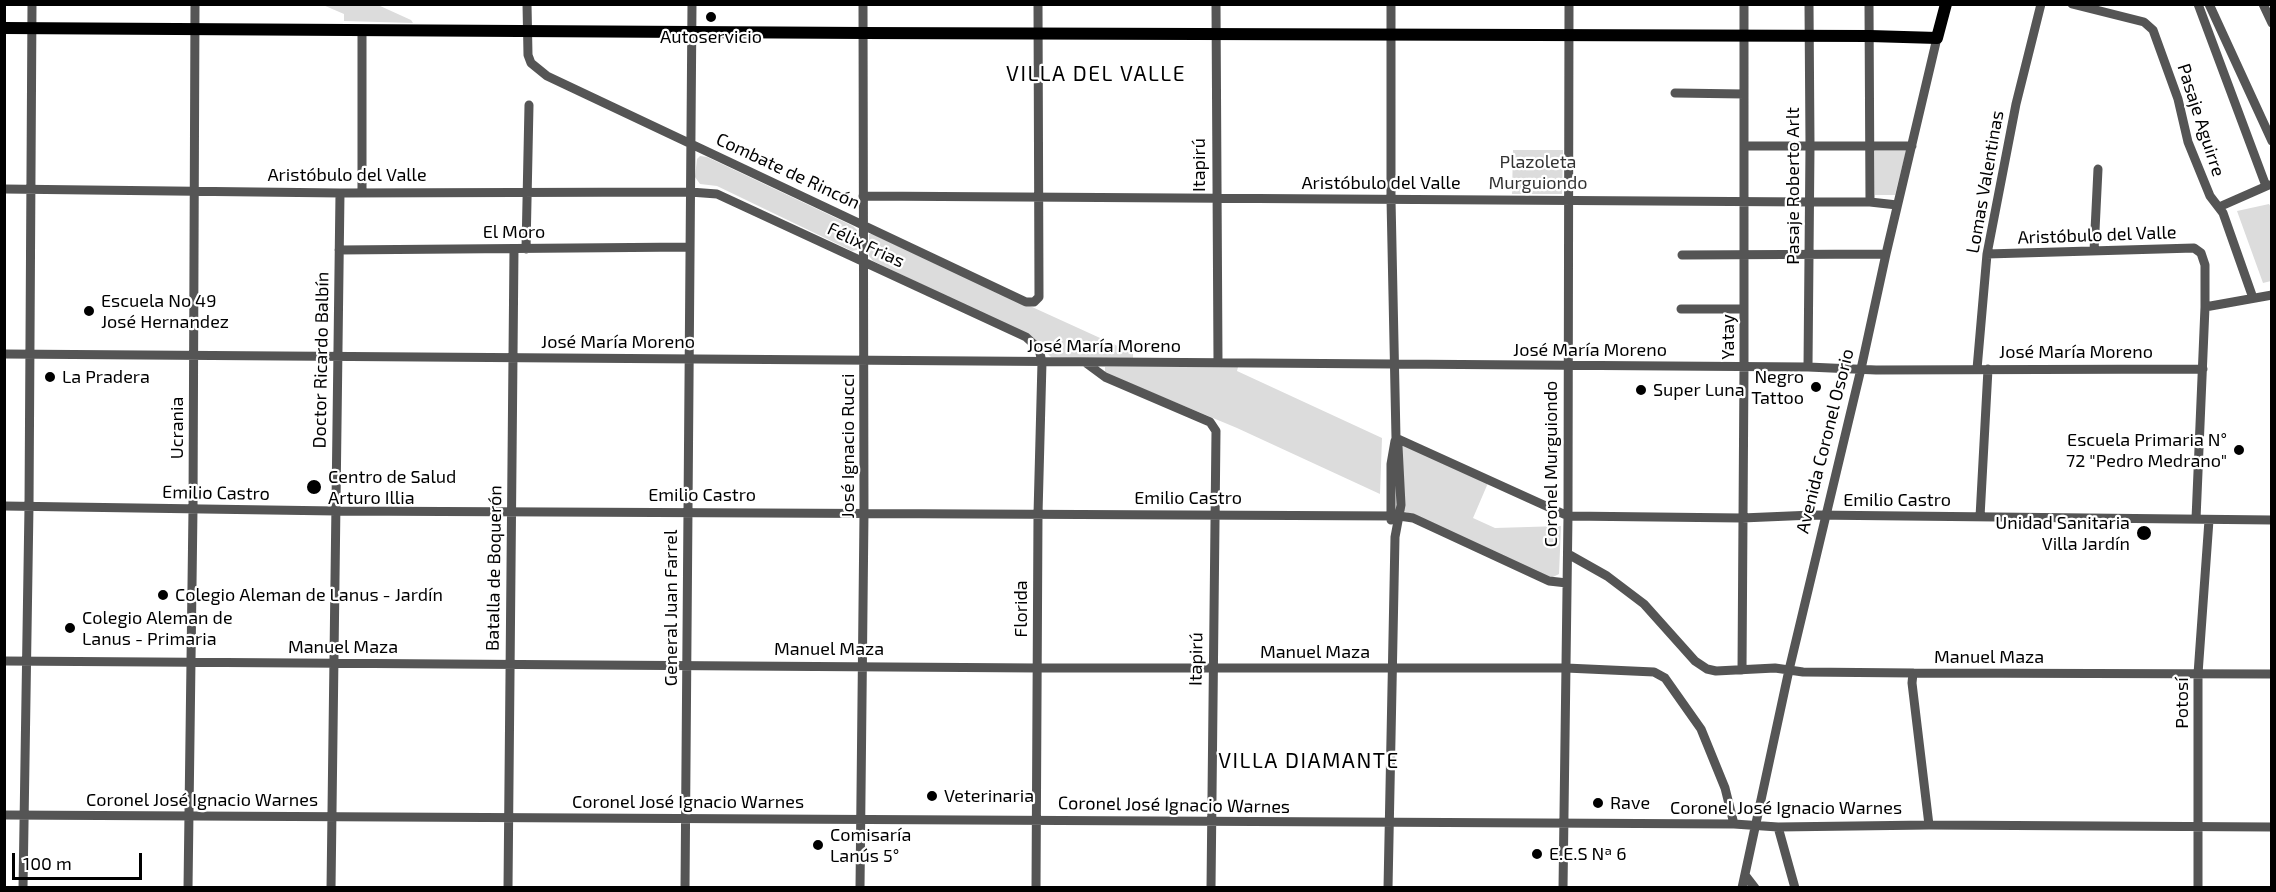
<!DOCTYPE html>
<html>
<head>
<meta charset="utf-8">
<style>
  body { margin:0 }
  #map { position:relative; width:2276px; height:892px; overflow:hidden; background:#fff; font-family:"Exo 2",sans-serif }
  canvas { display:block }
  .frame { position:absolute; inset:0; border:6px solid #000; pointer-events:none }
  .scale { position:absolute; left:12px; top:853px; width:130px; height:27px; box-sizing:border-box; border:3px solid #000; border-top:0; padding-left:8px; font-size:18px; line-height:21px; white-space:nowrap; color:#000; -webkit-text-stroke:4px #fff; paint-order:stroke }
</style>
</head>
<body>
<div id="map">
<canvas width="2276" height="892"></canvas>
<div class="frame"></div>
<div class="scale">100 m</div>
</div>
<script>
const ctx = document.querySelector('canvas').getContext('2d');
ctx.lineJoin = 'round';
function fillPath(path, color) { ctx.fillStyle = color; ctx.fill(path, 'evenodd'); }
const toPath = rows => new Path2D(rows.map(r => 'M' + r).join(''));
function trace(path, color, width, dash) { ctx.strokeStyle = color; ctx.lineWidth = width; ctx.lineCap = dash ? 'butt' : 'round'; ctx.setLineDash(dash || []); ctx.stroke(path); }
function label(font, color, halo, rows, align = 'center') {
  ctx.font = font + ' "Exo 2",sans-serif'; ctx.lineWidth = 4.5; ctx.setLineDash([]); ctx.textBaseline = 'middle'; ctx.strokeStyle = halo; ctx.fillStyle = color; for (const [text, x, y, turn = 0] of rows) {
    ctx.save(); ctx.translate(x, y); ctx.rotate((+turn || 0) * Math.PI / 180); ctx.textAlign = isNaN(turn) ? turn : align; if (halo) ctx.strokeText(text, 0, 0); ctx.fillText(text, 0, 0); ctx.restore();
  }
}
fillPath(toPath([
  [323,5,378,5,411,20,413,23,344,21,344,14],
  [1513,150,1563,150,1562,194,1512,194],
  [1875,151,1906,151,1895,195,1875,195],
  [700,156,707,157,853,226,857,230,857,250,852,251,717,186,700,184,695,177,697,159],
  [2269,204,2272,209,2271,281,2263,283,2237,211],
  [869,234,872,234,1133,353,1133,358,1051,357,1028,335,873,261,869,256],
  [1105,367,1238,367,1237,371,1382,438,1380,494,1237,428,1105,373],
  [1402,443,1488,483,1473,518,1495,528,1561,526,1559,574,1553,577,1546,577,1404,511]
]), '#dcdcdc');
trace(toPath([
  [527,4,528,55,531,63,547,76,1026,302,1034,302,1039,297,1038,4],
  [1216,4,1218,362],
  [1869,4,1870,202],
  [2072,4,2144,22,2153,30,2178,99,2188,142,2210,196,2223,213,2253,298],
  [2198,4,2266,186],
  [2209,4,2272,141],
  [2263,4,2272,23],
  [1675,93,1744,94],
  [1744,146,1912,146],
  [4,189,340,193,690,192,717,194,1026,337,1039,349,1042,362,1038,514,1036,888],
  [362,192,362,30],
  [863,196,1810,202,1870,202,1897,205],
  [2219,207,2269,185],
  [526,249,529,105],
  [339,250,690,247],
  [2094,251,2098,169],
  [1987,254,2194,248,2201,253,2205,265,2205,307,2196,519],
  [1682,255,1886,254],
  [2205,307,2272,295],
  [1681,309,1744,309],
  [4,354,1808,367,1876,370,2203,369],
  [1086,363,1105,377,1210,422,1216,431,1211,888],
  [1808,367,1810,146,1809,4],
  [1977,369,1987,254,2016,104,2041,4],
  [1396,438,1568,516,1742,518,1813,515,2272,520],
  [4,506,336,511,1399,516,1413,518,1549,581,1567,583],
  [1980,517,1988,369],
  [1391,520,1391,464,1395,441],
  [1568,554,1607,576,1644,604,1695,661,1707,669,1716,671,1775,668,1803,672,1913,673,2272,674],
  [4,661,1037,668,1566,668,1654,672,1665,678,1701,729,1725,788,1734,824],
  [1742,670,1744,367,1744,4],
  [1913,673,1912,683,1929,825],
  [4,815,1734,824,1778,827,1929,825,2272,827],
  [1778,827,1795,888],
  [1745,875,1755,888],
  [23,888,29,506,32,4],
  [188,888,193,509,195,4],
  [331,888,340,193],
  [508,888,514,249],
  [685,888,692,4],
  [860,888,864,513,863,4],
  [1388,888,1395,537,1401,505,1398,446,1396,438,1391,199,1391,4],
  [1563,888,1568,516,1569,4],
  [1742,888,1789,670,1861,369,1886,254,1937,38],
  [2198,888,2198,674,2209,520]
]), '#555', 9);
trace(toPath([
  [4,28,863,33,1870,36,1937,38,1946,4]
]), '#000', 12);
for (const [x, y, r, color] of [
  [711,17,6,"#000"],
  [89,311,6,"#000"],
  [50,377,6,"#000"],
  [1816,387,6,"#000"],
  [1641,390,6,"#000"],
  [2239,450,6,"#000"],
  [314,487,8,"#000"],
  [2144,533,8,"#000"],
  [163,595,6,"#000"],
  [70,628,6,"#000"],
  [932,796,6,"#000"],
  [1598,803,6,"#000"],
  [818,845,6,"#000"],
  [1537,854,6,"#000"]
]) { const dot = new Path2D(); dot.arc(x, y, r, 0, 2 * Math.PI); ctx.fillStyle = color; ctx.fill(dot); trace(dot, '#fff', 2); }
label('18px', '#000', '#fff', [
  ["Autoservicio",711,37,"center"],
  ["Escuela No 49",101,301],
  ["José Hernandez",101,322],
  ["La Pradera",62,377],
  ["Negro",1804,377,"right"],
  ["Tattoo",1804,398,"right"],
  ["Super Luna",1653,390],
  ["Escuela Primaria N°",2227,440,"right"],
  ["72 \"Pedro Medrano\"",2227,461,"right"],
  ["Centro de Salud",328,477],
  ["Arturo Illia",328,498],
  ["Unidad Sanitaria",2130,523,"right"],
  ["Villa Jardín",2130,544,"right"],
  ["Colegio Aleman de Lanus - Jardín",175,595],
  ["Colegio Aleman de",82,618],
  ["Lanus - Primaria",82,639],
  ["Veterinaria",944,796],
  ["Rave",1610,803],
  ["Comisaría",830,835],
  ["Lanús 5°",830,856],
  ["E.E.S Nª 6",1549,854]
], 'left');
label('18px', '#000', '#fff', [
  ["Pasaje Aguirre",2201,120,72],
  ["Itapirú",1199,165,-90],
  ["Combate de Rincón",788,171,25],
  ["Aristóbulo del Valle",347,175],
  ["Lomas Valentinas",1985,182,-80],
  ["Aristóbulo del Valle",1381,183],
  ["Pasaje Roberto Arlt",1793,186,-90],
  ["El Moro",514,232],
  ["Aristóbulo del Valle",2097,235,-2],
  ["Félix Frias",866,245,25],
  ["Yatay",1728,337,-90],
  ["José María Moreno",618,342],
  ["José María Moreno",1104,346],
  ["José María Moreno",1590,350],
  ["José María Moreno",2076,352],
  ["Doctor Ricardo Balbín",321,360,-89],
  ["Ucrania",177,428,-90],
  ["Avenida Coronel Osorio",1825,441,-76],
  ["José Ignacio Rucci",848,446,-90],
  ["Coronel Murguiondo",1551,464,-90],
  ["Emilio Castro",216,493,1],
  ["Emilio Castro",702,495],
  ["Emilio Castro",1188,498],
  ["Emilio Castro",1897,500],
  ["Batalla de Boquerón",494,568,-89],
  ["General Juan Farrel",671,608,-90],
  ["Florida",1021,609,-90],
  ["Manuel Maza",343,647],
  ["Manuel Maza",829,649],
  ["Manuel Maza",1315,652],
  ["Manuel Maza",1989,657],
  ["Itapirú",1196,659,-89],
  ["Potosí",2182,703,-90],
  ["Coronel José Ignacio Warnes",202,800],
  ["Coronel José Ignacio Warnes",688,802],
  ["Coronel José Ignacio Warnes",1174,805,1],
  ["Coronel José Ignacio Warnes",1786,808]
]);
label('18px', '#333', '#fff', [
  ["Plazoleta",1538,162],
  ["Murguiondo",1538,183]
]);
ctx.letterSpacing = '1.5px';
label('21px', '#000', '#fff', [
  ["VILLA DEL VALLE",1096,74],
  ["VILLA DIAMANTE",1309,761]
]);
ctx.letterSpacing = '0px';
</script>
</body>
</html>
